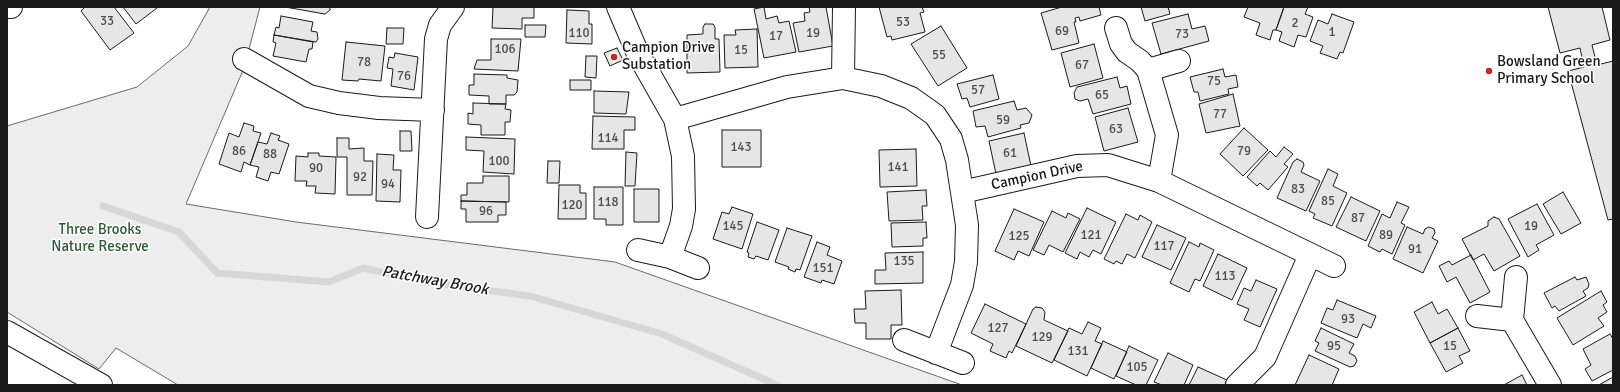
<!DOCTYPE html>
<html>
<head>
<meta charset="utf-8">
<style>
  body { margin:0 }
  #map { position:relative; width:1620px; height:392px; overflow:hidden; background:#fff; font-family:Signika,sans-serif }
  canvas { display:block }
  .frame { position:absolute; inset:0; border:8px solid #1a1a1a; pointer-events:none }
</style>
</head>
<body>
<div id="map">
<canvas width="1620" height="392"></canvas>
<div class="frame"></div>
</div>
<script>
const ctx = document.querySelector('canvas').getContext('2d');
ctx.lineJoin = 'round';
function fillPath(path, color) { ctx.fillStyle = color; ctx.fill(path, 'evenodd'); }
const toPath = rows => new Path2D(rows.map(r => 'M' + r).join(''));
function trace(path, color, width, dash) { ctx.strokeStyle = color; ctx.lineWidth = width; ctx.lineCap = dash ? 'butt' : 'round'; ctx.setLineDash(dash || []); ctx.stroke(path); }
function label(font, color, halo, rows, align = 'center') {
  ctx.font = font + ' Signika,sans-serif'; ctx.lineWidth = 3; ctx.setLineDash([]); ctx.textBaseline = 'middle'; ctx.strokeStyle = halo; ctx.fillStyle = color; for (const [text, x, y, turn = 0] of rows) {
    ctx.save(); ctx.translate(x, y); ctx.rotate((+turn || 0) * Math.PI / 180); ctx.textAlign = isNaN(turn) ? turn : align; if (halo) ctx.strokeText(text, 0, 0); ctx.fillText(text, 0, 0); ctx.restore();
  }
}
const built = toPath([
  [210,7,260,7,244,68,186,204,296,222,615,262,962,385,178,385,116,348,99,369,7,312,7,126,137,87,188,46,210,7]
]);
fillPath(built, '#ededed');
trace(built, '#6a6a6a', 1);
trace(toPath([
  [103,206,179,232,217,273,329,282,363,268,426,282,530,296,662,334,777,385]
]), '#d7d7d7', 7);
const building = toPath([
  [85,7,114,7,134,33,110,50,81,11,85,7],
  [123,7,156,7,157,8,136,24,123,7],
  [285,7,330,7,330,10,325,14,285,7],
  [493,7,534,7,534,18,522,18,522,29,492,28,493,7],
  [764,7,766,19,777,16,779,23,789,21,796,52,764,58,754,9,764,7],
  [809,7,826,7,833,46,799,52,793,23,805,21,804,13,810,12,809,7],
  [879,7,922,7,924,12,920,13,925,32,892,40,891,36,887,37,879,7],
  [1062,7,1099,7,1101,15,1080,21,1079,17,1075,18,1076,22,1074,22,1079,43,1052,50,1041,13,1062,7],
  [1141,7,1168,7,1170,14,1145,21,1141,7],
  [1248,7,1284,7,1276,30,1273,30,1270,40,1256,35,1260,23,1244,17,1248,7],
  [1284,7,1308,7,1305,14,1313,17,1306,37,1298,35,1294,47,1279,41,1282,32,1276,30,1284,7],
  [1548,7,1602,7,1610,40,1592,45,1597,65,1613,61,1613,219,1608,220,1568,71,1584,67,1580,48,1560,53,1548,7],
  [567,10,589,11,589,24,592,24,592,44,566,43,567,10],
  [1188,14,1192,29,1205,26,1209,41,1161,54,1152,23,1188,14],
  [1332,14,1354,22,1343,53,1340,52,1337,59,1320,53,1323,46,1310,41,1318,20,1328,24,1332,14],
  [281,16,313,22,311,31,317,32,318,39,316,42,274,35,276,27,279,28,281,16],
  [705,24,713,24,715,27,715,39,719,39,720,72,687,73,687,35,703,34,703,27,705,24],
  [525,25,546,25,545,37,525,37,525,25],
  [941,26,967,68,938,86,911,44,941,26],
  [387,28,404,28,403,44,386,44,387,28],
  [757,29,758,67,725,68,724,35,736,35,735,30,757,29],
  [274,35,313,42,312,49,309,49,306,62,273,56,276,43,273,42,274,35],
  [491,39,521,39,518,71,474,69,477,60,491,60,491,39],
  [346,42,385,46,381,81,359,79,358,81,342,80,346,42],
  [1094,44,1103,78,1070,87,1061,53,1094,44],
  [617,48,623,60,610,66,604,53,617,48],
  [395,53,418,57,414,90,391,86,393,69,387,68,389,57,394,58,395,53],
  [586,56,597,56,596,78,585,77,586,56],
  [1223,69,1225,77,1236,75,1238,87,1228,89,1229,94,1200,101,1198,92,1194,92,1190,77,1223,69],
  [474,74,507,75,507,78,518,80,517,92,514,95,506,95,506,104,489,104,489,96,469,95,469,85,474,85,474,74],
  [993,75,999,99,970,107,967,98,962,99,957,84,993,75],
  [1117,77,1120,88,1127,86,1131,104,1093,114,1088,99,1080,101,1075,99,1074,93,1077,87,1117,77],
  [570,80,591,80,591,90,570,90,570,80],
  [594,91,629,92,626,114,594,113,594,91],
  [1233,94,1240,126,1206,133,1199,104,1233,94],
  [1014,101,1017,110,1026,108,1032,115,1029,123,1020,125,1021,128,988,137,985,126,976,127,973,111,1014,101],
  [473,103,506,104,505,109,511,110,510,122,505,122,505,135,481,135,481,125,468,124,468,113,473,114,473,103],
  [1128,108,1138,142,1104,151,1095,117,1128,108],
  [593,116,635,117,635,130,624,130,624,149,592,149,593,116],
  [244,123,254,126,253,131,261,133,250,165,244,162,241,172,219,164,229,133,239,137,244,123],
  [1244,128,1268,150,1243,176,1220,154,1244,128],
  [722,130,761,130,761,167,722,167,722,130],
  [400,131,411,131,412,151,400,151,400,131],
  [271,133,280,136,278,140,289,144,279,174,271,172,268,181,256,177,259,167,250,165,258,142,267,144,271,133],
  [1024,133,1031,166,996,174,989,141,1024,133],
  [466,137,515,139,514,174,483,172,484,151,466,150,466,137],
  [337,138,349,138,349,149,364,148,364,161,373,161,372,195,347,195,347,157,337,157,337,138],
  [1284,147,1293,154,1284,164,1288,167,1268,190,1260,183,1257,186,1247,177,1270,151,1276,157,1284,147],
  [916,149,917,186,880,187,879,150,916,149],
  [626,152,637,153,635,186,625,186,626,152],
  [308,153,319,153,319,156,336,157,335,194,315,193,316,186,306,186,307,181,295,181,296,156,308,157,308,153],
  [377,154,394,155,393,170,401,170,400,202,376,201,377,154],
  [1297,159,1303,162,1304,165,1301,172,1320,181,1306,211,1277,198,1293,162,1297,159],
  [548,161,560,161,559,183,547,183,548,161],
  [1328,169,1338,174,1333,186,1347,193,1332,226,1313,218,1315,214,1309,211,1328,169],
  [483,176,509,176,509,202,461,201,461,195,467,195,467,183,483,183,483,176],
  [559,185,580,185,580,193,586,193,586,219,558,219,559,185],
  [594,187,623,187,623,225,606,225,606,219,594,219,594,187],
  [634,189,659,189,659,222,634,222,634,189],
  [926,190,927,206,922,206,923,220,889,221,887,192,926,190],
  [1563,192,1581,223,1561,234,1543,204,1563,192],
  [1351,197,1380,211,1366,241,1336,227,1351,197],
  [461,201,506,202,506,215,498,215,498,222,466,222,466,209,461,209,461,201],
  [1397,202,1409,207,1401,223,1405,225,1392,254,1382,249,1380,252,1368,246,1382,214,1390,218,1397,202],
  [1537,204,1554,235,1536,245,1539,250,1528,257,1508,219,1537,204],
  [732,207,753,214,742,249,713,239,722,212,729,214,732,207],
  [1087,208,1116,222,1101,254,1093,250,1089,257,1080,252,1077,259,1065,253,1087,208],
  [1014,209,1044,222,1029,256,1018,251,1014,260,995,251,1014,209],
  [1052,211,1066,218,1068,213,1080,219,1063,252,1049,245,1044,255,1033,250,1052,211],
  [1126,214,1138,220,1140,215,1152,222,1135,258,1127,254,1122,264,1116,261,1114,264,1104,259,1126,214],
  [1494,217,1499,219,1520,256,1494,271,1484,254,1473,260,1462,239,1488,226,1488,221,1494,217],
  [757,222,779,230,768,260,756,256,754,259,748,257,749,253,747,252,757,222],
  [926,222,927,238,923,238,923,246,892,247,891,223,926,222],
  [1157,225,1186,238,1171,270,1142,257,1157,225],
  [1407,227,1423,234,1425,229,1429,227,1434,229,1435,233,1432,238,1438,241,1423,273,1393,259,1407,227],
  [787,228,812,236,800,270,796,269,795,272,788,269,789,267,775,262,787,228],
  [817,242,830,247,827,255,842,261,834,284,822,280,821,283,804,277,817,242],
  [1189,242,1199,247,1200,243,1214,250,1200,281,1195,279,1189,292,1170,283,1189,242],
  [923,252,923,283,875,284,875,270,886,270,885,253,923,252],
  [1218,254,1247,268,1232,300,1203,286,1218,254],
  [1471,255,1490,292,1470,303,1456,277,1447,282,1439,266,1449,261,1452,265,1471,255],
  [1575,277,1577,280,1586,277,1589,284,1588,288,1583,291,1586,296,1559,311,1555,306,1552,308,1544,293,1575,277],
  [1256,280,1277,289,1260,327,1244,320,1249,309,1237,304,1244,288,1251,291,1256,280],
  [901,290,902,325,891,325,891,339,866,339,866,323,855,323,854,309,866,309,865,291,901,290],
  [1601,291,1607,302,1603,305,1607,312,1598,318,1604,326,1573,345,1557,318,1601,291],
  [1337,300,1376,316,1371,328,1363,324,1357,338,1321,323,1327,308,1333,310,1337,300],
  [1432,302,1438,314,1447,309,1458,328,1430,343,1414,312,1432,302],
  [985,304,1026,324,1012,353,1009,351,1006,358,990,351,993,344,971,333,985,304],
  [1036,307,1042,308,1045,312,1044,320,1068,331,1052,363,1016,346,1033,309,1036,307],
  [1088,322,1101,328,1095,341,1102,344,1087,376,1054,360,1069,328,1082,334,1088,322],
  [1321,328,1354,344,1349,353,1355,356,1357,361,1354,366,1350,367,1315,351,1319,343,1315,341,1321,328],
  [1458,328,1470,351,1459,356,1463,363,1446,372,1430,343,1458,328],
  [1610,334,1613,339,1613,370,1592,381,1585,369,1591,365,1583,349,1610,334],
  [1103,341,1127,352,1114,379,1091,368,1103,341],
  [1129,346,1158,360,1146,385,1136,385,1116,376,1129,346],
  [1168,353,1193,365,1184,385,1162,385,1154,382,1168,353],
  [1309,355,1339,369,1332,385,1295,385,1309,355],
  [1198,367,1227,380,1225,385,1189,385,1198,367],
  [1522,375,1527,385,1504,385,1522,375],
  [1613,377,1613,385,1599,385,1613,377]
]);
fillPath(building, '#e6e6e6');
trace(building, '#1a1a1a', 1);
const minor = toPath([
  [7,7,11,7],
  [618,7,638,54,675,119,683,156,684,209,681,226,670,257],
  [1116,28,1121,44,1127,52,1140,61,1148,70,1167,135,1159,181],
  [244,59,309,96,339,103,379,108,433,110],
  [1148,70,1179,61],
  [843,78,844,7],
  [675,119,787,87,843,78,881,86,911,98,935,115,951,139,957,160,967,225,966,262,962,285,936,353],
  [962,192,1077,166,1108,165,1159,181,1334,266],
  [427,217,436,39,440,25,453,7],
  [638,250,670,257,698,268],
  [1477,316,1512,320,1516,277],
  [1512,320,1550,385],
  [7,332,101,385],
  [904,340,963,363],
  [1237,385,1265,357,1310,255]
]);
trace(minor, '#1a1a1a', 24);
trace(minor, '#fff', 22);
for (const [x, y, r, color] of [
  [614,57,4,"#c62828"],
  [1489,71,4,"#c62828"]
]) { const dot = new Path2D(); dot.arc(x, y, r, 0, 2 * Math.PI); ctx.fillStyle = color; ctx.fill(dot); trace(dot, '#fff', 1.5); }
label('13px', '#4d4d4d', null, [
  ["33",107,22],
  ["53",903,23],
  ["2",1295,24],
  ["69",1062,32],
  ["1",1332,33],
  ["110",579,34],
  ["19",813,34],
  ["73",1182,35],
  ["17",776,37],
  ["106",505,50],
  ["15",741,51],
  ["55",939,56],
  ["78",364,63],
  ["67",1082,66],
  ["76",404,77],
  ["75",1214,82],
  ["57",978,91],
  ["65",1102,96],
  ["77",1220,115],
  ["59",1003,121],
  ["63",1116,130],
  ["114",608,139],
  ["143",741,148],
  ["86",239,152],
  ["79",1244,152],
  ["61",1010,154],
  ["88",270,155],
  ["100",499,162],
  ["141",898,168],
  ["90",316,169],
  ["92",360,178],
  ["94",388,185],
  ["83",1298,190],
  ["85",1328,202],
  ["118",608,203],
  ["120",572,206],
  ["96",486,212],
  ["87",1358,219],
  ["145",733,227],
  ["19",1531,227],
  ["121",1091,236],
  ["89",1386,236],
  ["125",1019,237],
  ["117",1164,247],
  ["91",1415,250],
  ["135",904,262],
  ["151",823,269],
  ["113",1225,277],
  ["93",1348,320],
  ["127",998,329],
  ["129",1042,338],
  ["95",1334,347],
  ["15",1450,347],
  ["131",1078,352],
  ["105",1137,368]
]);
label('15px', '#1a1a1a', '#fff', [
  ["Campion Drive",622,48],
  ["Substation",622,65],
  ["Bowsland Green",1497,62],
  ["Primary School",1497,79]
], 'left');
label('15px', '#1a1a1a', '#fff', [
  ["Campion Drive",1037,176,-12]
]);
label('15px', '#2b5a34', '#fff', [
  ["Three Brooks",100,230],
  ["Nature Reserve",100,247]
]);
label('italic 16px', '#1a1a1a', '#fff', [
  ["Patchway Brook",435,281,10]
]);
</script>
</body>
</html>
